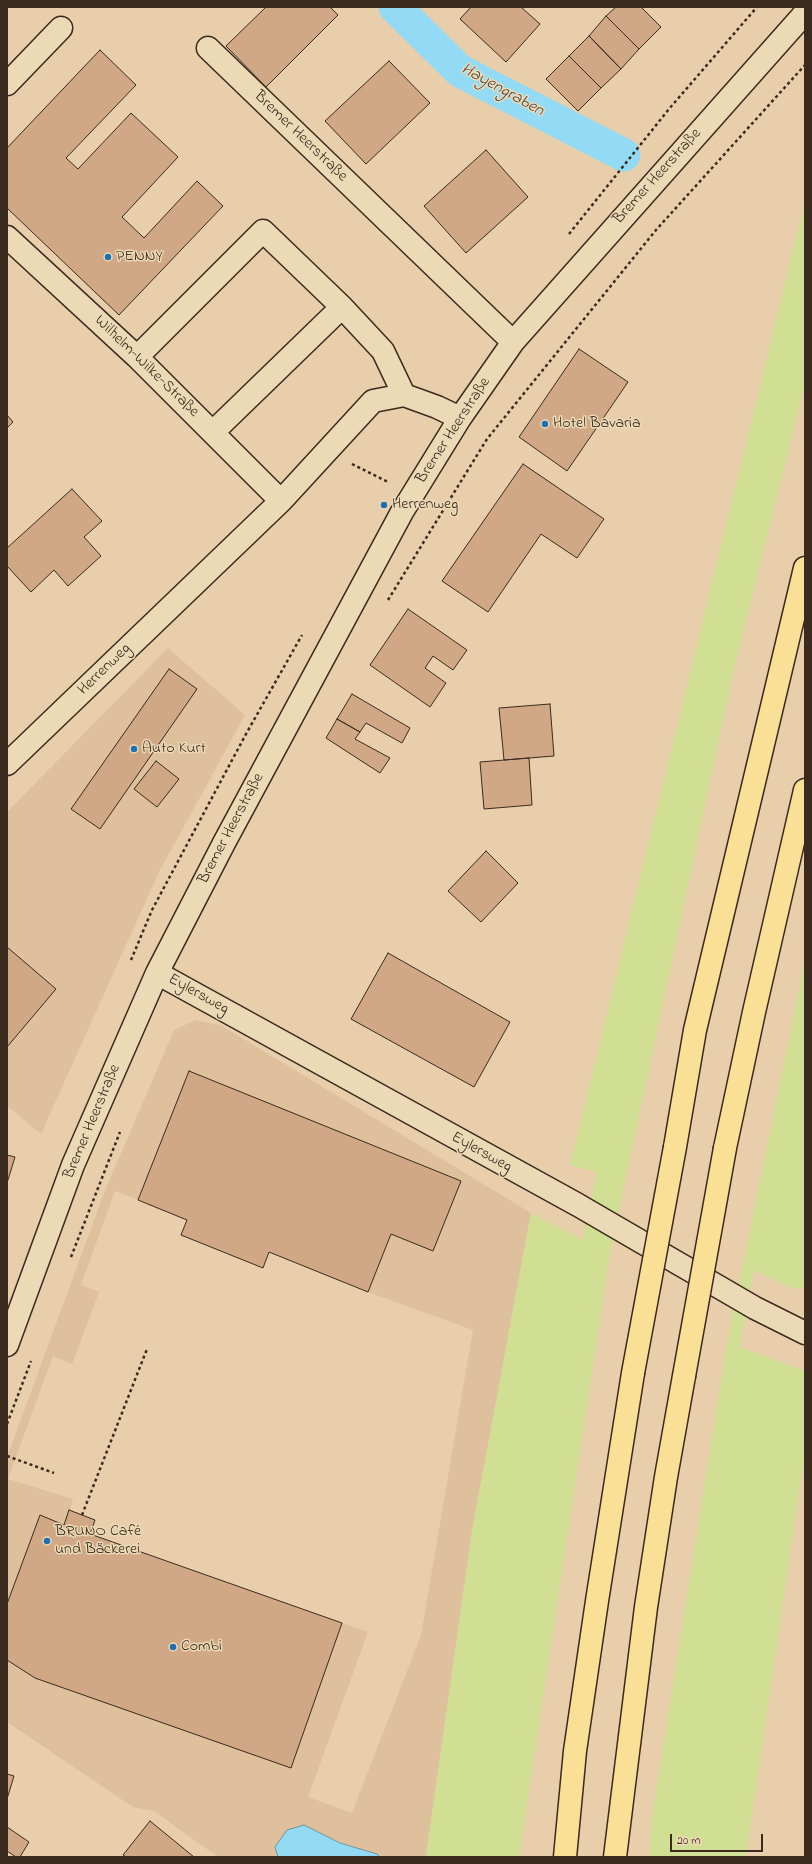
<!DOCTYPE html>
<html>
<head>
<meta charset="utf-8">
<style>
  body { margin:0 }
  #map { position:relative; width:812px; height:1864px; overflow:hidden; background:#e8ceab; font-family:"Indie Flower",sans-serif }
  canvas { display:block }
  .frame { position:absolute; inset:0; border:8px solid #3b2a1e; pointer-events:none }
  .scale { position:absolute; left:670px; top:1834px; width:93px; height:18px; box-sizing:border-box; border:2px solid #3b2a1e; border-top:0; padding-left:5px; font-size:12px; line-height:14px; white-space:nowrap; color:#3b2a1e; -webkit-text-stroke:3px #ecdab7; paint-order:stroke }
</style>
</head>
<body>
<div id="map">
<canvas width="812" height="1864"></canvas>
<div class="frame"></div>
<div class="scale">20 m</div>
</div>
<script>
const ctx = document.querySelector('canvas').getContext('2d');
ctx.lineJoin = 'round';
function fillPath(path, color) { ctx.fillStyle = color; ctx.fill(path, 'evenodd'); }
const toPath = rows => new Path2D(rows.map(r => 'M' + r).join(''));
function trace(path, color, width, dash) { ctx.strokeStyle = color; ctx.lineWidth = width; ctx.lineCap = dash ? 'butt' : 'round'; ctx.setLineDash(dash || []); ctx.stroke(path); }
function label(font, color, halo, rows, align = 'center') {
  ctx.font = font + ' "Indie Flower",sans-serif'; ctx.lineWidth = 3; ctx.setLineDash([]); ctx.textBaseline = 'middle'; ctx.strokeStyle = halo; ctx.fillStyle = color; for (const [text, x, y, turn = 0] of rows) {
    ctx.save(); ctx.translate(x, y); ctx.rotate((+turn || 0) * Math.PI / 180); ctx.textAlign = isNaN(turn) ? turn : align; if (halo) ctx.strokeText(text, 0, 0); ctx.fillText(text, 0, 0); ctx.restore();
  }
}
fillPath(toPath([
  [168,648,245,715,158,874,41,1134,7,1106,7,812],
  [196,1020,222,1026,531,1213,472,1531,426,1857,380,1857,377,1854,340,1843,304,1825,275,1847,278,1857,218,1857,154,1811,133,1807,7,1722,7,1457,106,1188,174,1030],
  [115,1191,187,1219,181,1235,263,1268,269,1252,368,1292,473,1330,421,1635,352,1813,308,1797,368,1632,90,1534,95,1520,70,1510,73,1499,8,1479,53,1356,72,1364,99,1292,81,1285]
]), '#dec09d');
fillPath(toPath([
  [805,201,805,384,732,678,610,1253,519,1857,426,1857,472,1531,531,1213,583,1240,597,1172,570,1165],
  [805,961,805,1287,793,1289,754,1270,740,1347,805,1371,805,1451,746,1857,649,1857,652,1817,727,1342]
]), '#d0df93');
const water = toPath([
  [304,1825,340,1843,377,1854,380,1857,278,1857,275,1847,287,1830,304,1825]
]);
fillPath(water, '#93daf5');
trace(water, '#70949f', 1);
trace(toPath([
  [395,7,460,71,624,155]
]), '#93daf5', 33);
const building = toPath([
  [266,7,330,7,338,15,266,87,226,46,266,7],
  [471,7,521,7,540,24,506,62,460,19,471,7],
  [616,7,641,7,661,27,639,49,606,16,616,7],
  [606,16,639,49,621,69,589,36,606,16],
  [589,36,621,69,601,88,569,56,589,36],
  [100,50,136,85,66,158,78,169,131,113,178,157,122,217,144,238,197,181,223,206,119,315,7,208,7,148,100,50],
  [569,56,601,88,578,111,546,79,569,56],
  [389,61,430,103,366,164,325,121,389,61],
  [486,150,528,197,466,253,424,206,486,150],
  [579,349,628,382,567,471,519,437,579,349],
  [7,415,13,422,7,428,7,415],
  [523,464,604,519,577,558,541,534,488,612,442,581,523,464],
  [72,489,102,521,84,537,101,556,68,586,54,570,31,592,7,566,7,548,72,489],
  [408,609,467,650,453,670,433,656,425,668,446,683,430,707,370,665,408,609],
  [169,669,197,689,100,829,71,809,169,669],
  [352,694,410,728,402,743,366,723,360,732,337,719,352,694],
  [550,704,554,756,504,760,499,708,550,704],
  [337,719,360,732,355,739,390,758,380,773,326,738,337,719],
  [529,758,532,805,484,809,480,762,529,758],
  [156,761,179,779,157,807,134,789,156,761],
  [486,851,518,883,481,922,448,891,486,851],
  [7,947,56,989,7,1047,7,947],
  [388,953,510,1022,474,1087,351,1019,388,953],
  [189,1071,461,1181,433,1251,391,1234,368,1292,269,1252,263,1268,181,1235,187,1220,138,1200,189,1071],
  [7,1155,15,1157,7,1183,7,1155],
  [69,1510,95,1520,90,1534,342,1623,291,1768,35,1678,7,1660,7,1604,40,1515,64,1525,69,1510],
  [7,1774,14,1776,7,1799,7,1774],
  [150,1821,194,1857,126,1857,123,1855,150,1821],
  [7,1827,29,1842,20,1857,16,1857,7,1851,7,1827]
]);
fillPath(building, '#d0a885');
trace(building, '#3b2a1e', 1);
const minor = toPath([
  [208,48,513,342],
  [7,84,61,28],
  [7,237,137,357,281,501],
  [137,357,263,231,342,307,383,351,404,395],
  [213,432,342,307],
  [7,764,281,501,373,401,404,395,437,407,460,418],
  [157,973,578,1205,755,1308,805,1333],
  [7,1345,73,1165,157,973,224,843,402,512,460,418,513,342,805,13]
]);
const highway = toPath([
  [675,1147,695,1030,805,568],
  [725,1148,754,1012,805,790],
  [565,1857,575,1751,597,1601,633,1373],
  [615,1857,646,1607,666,1477,684,1376]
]);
trace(minor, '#3b2a1e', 25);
trace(highway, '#3b2a1e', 25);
trace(toPath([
  [569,234,669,109,757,7],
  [352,464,388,482],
  [388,600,487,439,656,230,805,65],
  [131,960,152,910,246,734,302,635],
  [71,1257,120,1132],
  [7,1424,31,1361],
  [7,1456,54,1473],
  [82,1515,147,1349]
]), '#3b2a1e', 2.5, [3, 3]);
trace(minor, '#ecdab7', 22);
trace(highway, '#fadf96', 22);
const highwayBridge = toPath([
  [633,1373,675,1147],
  [684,1376,725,1148]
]);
trace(highwayBridge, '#3b2a1e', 25, []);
trace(highwayBridge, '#fadf96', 22);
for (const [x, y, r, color] of [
  [108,257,4,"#1f6fb2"],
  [545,424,4,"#1f6fb2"],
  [384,505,4,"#1f6fb2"],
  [134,749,4,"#1f6fb2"],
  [47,1541,4,"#1f6fb2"],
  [173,1647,4,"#1f6fb2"]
]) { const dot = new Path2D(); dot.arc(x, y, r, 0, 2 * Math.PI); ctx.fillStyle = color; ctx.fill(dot); trace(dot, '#ecdab7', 1.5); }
label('16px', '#3b2a1e', '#ecdab7', [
  ["Bremer Heerstraße",300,137,44],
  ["Bremer Heerstraße",658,177,-48],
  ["Wilhelm-Wilke-Straße",146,367,44],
  ["Bremer Heerstraße",454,431,-57],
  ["Herrenweg",105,670,-44],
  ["Bremer Heerstraße",232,829,-62],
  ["Eylersweg",198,995,29],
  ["Bremer Heerstraße",93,1122,-67],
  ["Eylersweg",481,1153,29]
]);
label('16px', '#3b2a1e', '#ecdab7', [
  ["PENNY",116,257],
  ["Hotel Bavaria",553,424],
  ["Herrenweg",392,505],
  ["Auto Kurt",142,749],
  ["BRUNO Café",55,1532],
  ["und Bäckerei",55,1550],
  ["Combi",181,1647]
], 'left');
label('italic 17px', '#48443e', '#ecdab7', [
  ["Hayengraben",502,91,29]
]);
</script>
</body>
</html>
